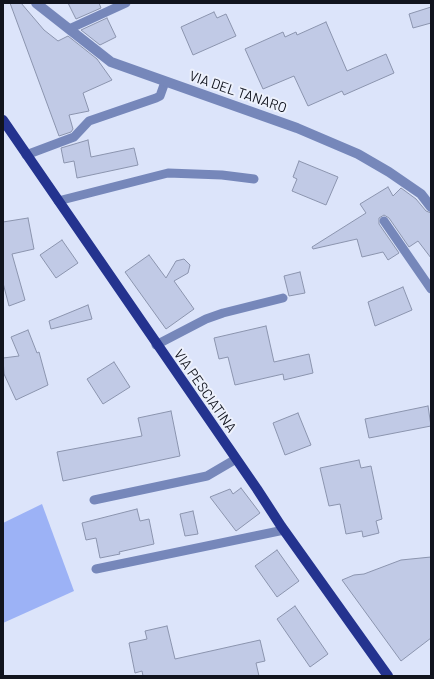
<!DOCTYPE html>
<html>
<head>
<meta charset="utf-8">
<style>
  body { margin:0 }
  #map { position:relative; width:434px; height:679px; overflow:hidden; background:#dce4fa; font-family:Barlow,sans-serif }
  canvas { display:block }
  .frame { position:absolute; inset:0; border:4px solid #11141e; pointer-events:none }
</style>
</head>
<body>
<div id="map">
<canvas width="434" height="679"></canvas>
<div class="frame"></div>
</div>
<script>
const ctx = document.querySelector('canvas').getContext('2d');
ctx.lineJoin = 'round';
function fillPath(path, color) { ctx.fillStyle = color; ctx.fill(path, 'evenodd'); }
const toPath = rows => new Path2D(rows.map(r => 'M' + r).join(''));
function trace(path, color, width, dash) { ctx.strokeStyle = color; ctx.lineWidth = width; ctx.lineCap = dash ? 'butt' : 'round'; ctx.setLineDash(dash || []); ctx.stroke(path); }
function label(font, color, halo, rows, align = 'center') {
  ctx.font = font + ' Barlow,sans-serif'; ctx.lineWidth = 4; ctx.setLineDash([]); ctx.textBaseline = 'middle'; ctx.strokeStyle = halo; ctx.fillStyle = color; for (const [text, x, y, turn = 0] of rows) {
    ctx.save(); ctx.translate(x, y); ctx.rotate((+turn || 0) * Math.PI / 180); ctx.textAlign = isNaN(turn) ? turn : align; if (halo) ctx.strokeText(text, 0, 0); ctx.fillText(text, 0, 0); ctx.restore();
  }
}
fillPath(toPath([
  [42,504,74,591,3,623,3,523]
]), '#9cb2f6');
const building = toPath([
  [10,3,21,3,44,30,58,41,68,36,97,59,112,80,83,93,89,111,69,115,73,129,71,132,59,136,10,3],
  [68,3,99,3,101,8,76,19,68,3],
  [431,7,431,23,413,28,409,14,431,7],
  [214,12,217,18,226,14,236,36,193,55,181,27,214,12],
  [107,18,116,37,100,45,81,30,107,18],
  [326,22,347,71,386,54,394,73,344,95,342,91,308,106,294,76,263,89,245,49,283,32,285,37,296,32,297,35,326,22],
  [88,140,91,157,134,148,138,165,77,178,74,161,64,163,61,148,88,140],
  [299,161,338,177,326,205,292,191,297,179,293,177,299,161],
  [388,187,393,196,401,188,416,199,426,211,431,213,431,258,418,241,409,247,389,218,384,215,379,218,379,224,399,253,388,260,383,252,362,257,357,239,313,249,312,247,366,213,360,204,388,187],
  [28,218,34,249,12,254,25,300,9,306,3,283,3,222,28,218],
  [62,240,78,263,56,278,40,255,62,240],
  [149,255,166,278,176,261,184,259,190,265,188,273,174,281,194,309,166,329,125,272,149,255],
  [300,272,305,293,289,296,284,276,300,272],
  [403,287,412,310,375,326,368,302,403,287],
  [88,305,92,319,51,329,49,321,88,305],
  [266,326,274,362,309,354,313,373,284,380,283,374,235,385,228,357,219,359,214,338,266,326],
  [28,330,37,353,39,352,48,385,16,400,4,374,3,358,19,356,11,337,28,330],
  [114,362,130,387,103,404,87,379,114,362],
  [428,406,431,426,369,438,365,419,428,406],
  [171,411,180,456,63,481,57,452,142,436,138,418,171,411],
  [298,413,311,445,285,455,273,423,298,413],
  [359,460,361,468,371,466,382,519,376,521,379,533,363,537,362,531,346,534,340,504,329,506,320,468,359,460],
  [241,488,260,513,236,531,210,497,230,489,233,494,241,488],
  [137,509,140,521,149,519,154,544,119,552,120,554,100,558,96,538,86,540,82,523,137,509],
  [193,511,198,534,185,536,180,514,193,511],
  [277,550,299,581,277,597,255,566,277,550],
  [431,557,431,638,401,661,342,580,354,575,364,574,401,560,431,557],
  [295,606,328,654,310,667,277,619,295,606],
  [167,626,175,659,260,640,265,661,256,663,259,676,143,676,142,671,135,673,129,643,147,639,145,631,167,626]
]);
fillPath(building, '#c1cae6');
trace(building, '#8b94ae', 1);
trace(toPath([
  [69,29,126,3],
  [26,155,74,137,89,121,156,98,160,96,165,82],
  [58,201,168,173,222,175,254,179],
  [384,221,431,289],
  [156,345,206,319,223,313,283,298],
  [94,500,207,476,236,459],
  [96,569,284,530]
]), '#7687ba', 9);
trace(toPath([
  [36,3,111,62,297,128,358,154,389,172,421,194,431,207]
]), '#7687ba', 10);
trace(toPath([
  [3,120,257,489,281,526,388,676]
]), '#24338f', 10);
label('14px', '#11141e', '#edf1fc', [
  ["VIA DEL TANARO",238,92,19],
  ["VIA PESCIATINA",205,391,55]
]);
</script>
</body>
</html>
